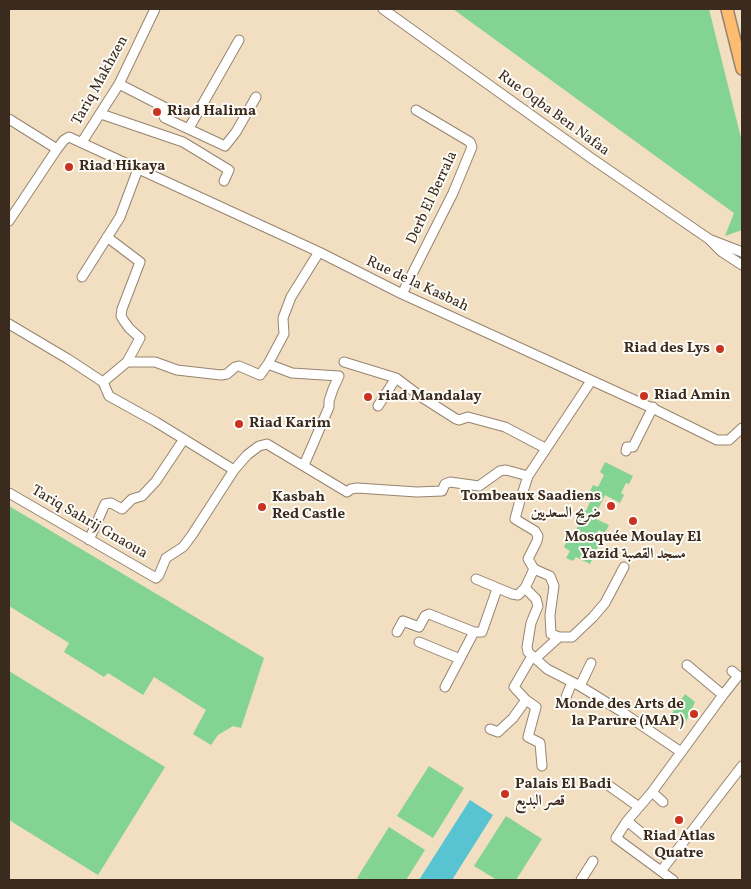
<!DOCTYPE html>
<html>
<head>
<meta charset="utf-8">
<style>
  body { margin:0 }
  #map { position:relative; width:751px; height:889px; overflow:hidden; background:#f2dec1; font-family:Vollkorn,serif }
  canvas { display:block }
  .frame { position:absolute; inset:0; border:10px solid #3b2a1e; pointer-events:none }
</style>
</head>
<body>
<div id="map">
<canvas width="751" height="889"></canvas>
<div class="frame"></div>
</div>
<script>
const ctx = document.querySelector('canvas').getContext('2d');
ctx.lineJoin = 'round';
function fillPath(path, color) { ctx.fillStyle = color; ctx.fill(path, 'evenodd'); }
const toPath = rows => new Path2D(rows.map(r => 'M' + r).join(''));
function trace(path, color, width, dash) { ctx.strokeStyle = color; ctx.lineWidth = width; ctx.lineCap = dash ? 'butt' : 'round'; ctx.setLineDash(dash || []); ctx.stroke(path); }
function label(font, color, halo, rows, align = 'center') {
  ctx.font = font + ' Vollkorn,Amiri,serif'; ctx.lineWidth = 4; ctx.setLineDash([]); ctx.textBaseline = 'middle'; ctx.strokeStyle = halo; ctx.fillStyle = color; for (const [text, x, y, turn = 0] of rows) {
    ctx.save(); ctx.translate(x, y); ctx.rotate((+turn || 0) * Math.PI / 180); ctx.textAlign = isNaN(turn) ? turn : align; if (halo) ctx.strokeText(text, 0, 0); ctx.fillText(text, 0, 0); ctx.restore();
  }
}
fillPath(toPath([
  [453,9,709,9,742,142,742,230,725,236,734,213],
  [605,462,633,476,629,484,626,483,621,493,624,495,620,503,605,495,594,518,609,525,605,533,599,530,595,538,601,541,590,564,576,557,573,561,566,558,570,551,564,547,570,534,574,535,578,526,575,524,582,509,586,511,590,502,586,500,593,485,598,487,604,475,600,472],
  [9,506,264,658,241,728,233,726,218,735,211,745,193,734,206,710,154,677,143,695,108,673,104,677,64,652,69,643,9,606],
  [9,671,165,767,98,875,9,820],
  [685,694,695,702,684,726,670,716],
  [429,766,464,788,433,838,397,816],
  [506,816,542,839,516,880,497,880,474,866],
  [389,827,425,850,406,880,361,880,357,878]
]), '#83d393');
fillPath(toPath([
  [470,800,493,815,452,880,419,880]
]), '#58c4d1');
const minor = toPath([
  [383,9,591,158,709,239,722,252,742,265],
  [119,84,166,108,164,117,165,118,225,146,236,132,256,97],
  [101,114,183,142,229,170,224,181],
  [9,119,57,149],
  [189,128,239,40],
  [82,142,119,84,155,9],
  [9,221,57,149,64,140,69,137,319,252,402,294,652,408,717,440,729,440,742,428],
  [107,237,140,262,122,309,121,316,124,321,129,328,140,338,127,362],
  [711,240,742,252],
  [82,277,120,217,138,169],
  [402,294,453,193,472,147,470,142,416,110],
  [9,324,68,359,103,382],
  [344,362,396,378,378,406],
  [268,364,292,373,339,376,333,389,329,401,329,407,304,465],
  [396,378,420,396,456,419,459,420,468,417,505,427,545,448],
  [591,381,528,476,519,504,515,519,535,531,538,536,537,541,528,559,534,569,525,588,536,599,538,606,531,623,527,647,528,652,547,669,580,686,622,712,681,752],
  [103,382,109,396,156,422,234,470,247,455,259,446,267,444,347,492,351,489,357,488,417,492,442,491,445,484,450,482,479,486,500,471,506,470,528,476],
  [103,382,127,362,155,362,177,370,221,375,227,374,235,367,239,366,260,375,268,364,284,334,283,318,291,297,319,252],
  [626,451,627,447,633,447,653,407],
  [9,493,156,578,159,575,166,558,183,547,192,535,234,470],
  [89,540,105,504,111,503,122,509,132,499,142,496,156,481,184,439],
  [534,569,550,576,554,586,550,615,551,634,559,637,572,637,593,617,605,603,624,567],
  [476,579,512,594,518,595,525,588],
  [397,632,403,621,419,627,425,616,429,614,474,632,482,632,497,589],
  [419,642,460,659],
  [532,656,514,687,526,700,536,707,528,737,540,743,542,766],
  [536,658,559,637],
  [580,686,591,663],
  [445,687,474,632],
  [723,695,738,676,732,671],
  [566,697,572,682],
  [490,729,498,732,513,718,526,700],
  [608,785,639,807],
  [652,792,663,802],
  [627,821,644,835],
  [661,871,742,766],
  [581,880,593,861],
  [673,880,616,838,627,821,652,792,723,695,687,665]
]);
const major = toPath([
  [727,9,742,69]
]);
trace(minor, '#968470', 11);
trace(major, '#968470', 14);
trace(minor, '#fff', 9);
trace(major, '#febc70', 11);
for (const [x, y, r, color] of [
  [157,112,5,"#c8321e"],
  [69,167,5,"#c8321e"],
  [720,349,5,"#c8321e"],
  [644,396,5,"#c8321e"],
  [368,397,5,"#c8321e"],
  [239,424,5,"#c8321e"],
  [611,506,5,"#c8321e"],
  [262,507,5,"#c8321e"],
  [633,521,5,"#c8321e"],
  [694,714,5,"#c8321e"],
  [505,794,5,"#c8321e"],
  [679,820,5,"#c8321e"]
]) { const dot = new Path2D(); dot.arc(x, y, r, 0, 2 * Math.PI); ctx.fillStyle = color; ctx.fill(dot); trace(dot, '#fdfcf7', 2); }
label('15px', '#3b2a1e', '#fdfcf7', [
  ["Tariq Makhzen",101,81,-61],
  ["Rue Oqba Ben Nafaa",553,114,36],
  ["Derb El Berrala",433,198,-65],
  ["Rue de la Kasbah",417,285,25],
  ["Tariq Sahrij Gnaoua",89,523,30]
]);
label('bold 15px', '#3b2a1e', '#fdfcf7', [
  ["Riad Halima",167,112],
  ["Riad Hikaya",79,167],
  ["Riad des Lys",710,349,"right"],
  ["Riad Amin",654,396],
  ["riad Mandalay",378,397],
  ["Riad Karim",249,424],
  ["Tombeaux Saadiens",601,497,"right"],
  ["ضريح السعديين",601,514,"right"],
  ["Kasbah",272,498],
  ["Red Castle",272,515],
  ["Mosquée Moulay El",633,538,"center"],
  ["Yazid مسجد القصبة",633,555,"center"],
  ["Monde des Arts de",684,705,"right"],
  ["la Parure (MAP)",684,722,"right"],
  ["Palais El Badi",515,785],
  ["قصر البديع",515,802],
  ["Riad Atlas",679,837,"center"],
  ["Quatre",679,854,"center"]
], 'left');
</script>
</body>
</html>
